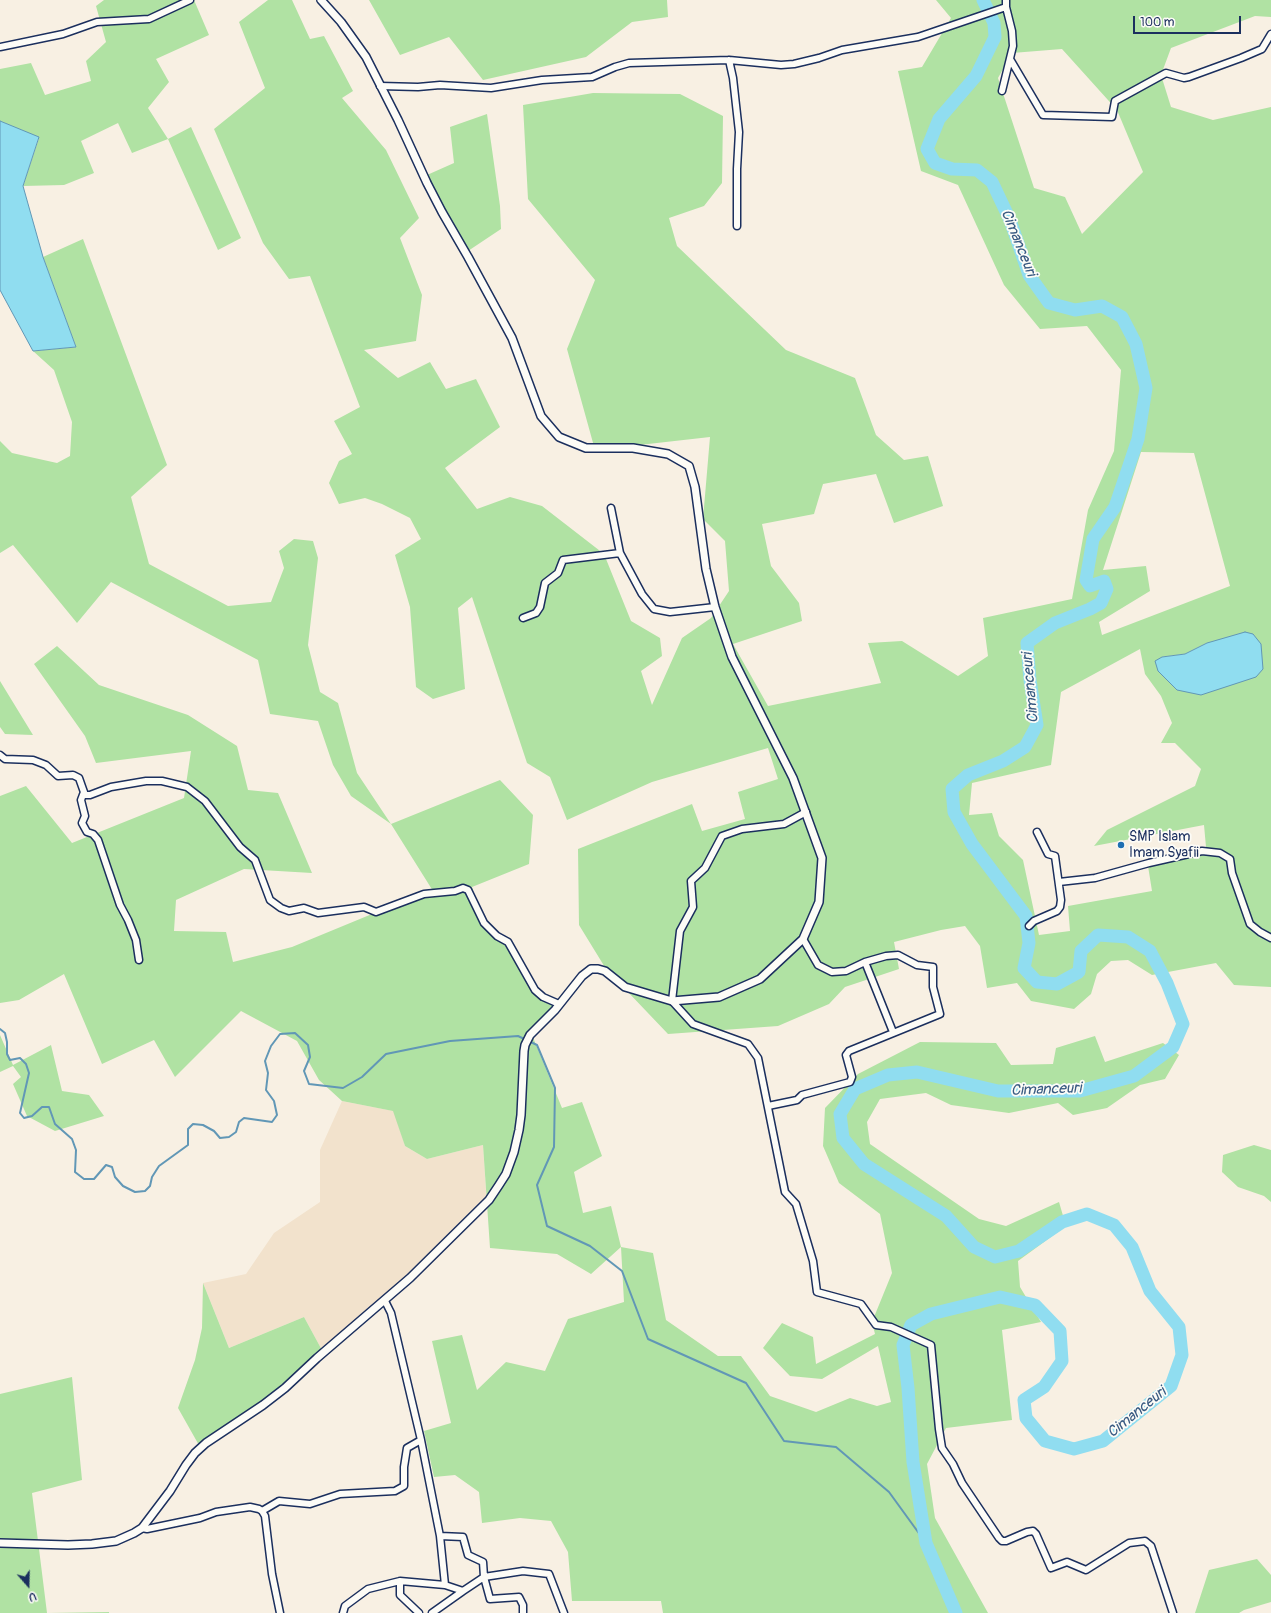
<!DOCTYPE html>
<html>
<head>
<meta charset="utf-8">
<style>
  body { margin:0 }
  #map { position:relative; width:1271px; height:1613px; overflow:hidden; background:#f8f0e3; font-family:Pangolin,sans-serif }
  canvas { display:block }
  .north { position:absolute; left:8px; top:1565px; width:40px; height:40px; -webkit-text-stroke:3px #fdfcf7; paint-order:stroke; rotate:160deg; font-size:11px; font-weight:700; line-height:16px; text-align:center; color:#1b2f5e }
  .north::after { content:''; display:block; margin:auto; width:14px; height:18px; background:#1b2f5e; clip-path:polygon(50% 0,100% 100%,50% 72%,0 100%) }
  .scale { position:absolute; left:1133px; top:16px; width:108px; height:18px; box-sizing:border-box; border:2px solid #1b2f5e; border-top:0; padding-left:5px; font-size:12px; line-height:14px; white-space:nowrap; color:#1b2f5e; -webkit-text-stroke:3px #fdfcf7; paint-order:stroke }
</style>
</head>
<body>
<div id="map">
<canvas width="1271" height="1613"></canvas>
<div class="north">U</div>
<div class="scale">100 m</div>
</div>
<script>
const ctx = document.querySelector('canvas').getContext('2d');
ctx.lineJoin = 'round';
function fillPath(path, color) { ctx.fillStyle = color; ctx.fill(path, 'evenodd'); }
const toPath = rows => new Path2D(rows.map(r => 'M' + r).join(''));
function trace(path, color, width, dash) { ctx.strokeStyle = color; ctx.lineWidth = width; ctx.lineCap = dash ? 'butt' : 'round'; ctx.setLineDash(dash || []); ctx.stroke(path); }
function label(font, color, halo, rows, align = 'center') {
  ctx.font = font + ' Pangolin,sans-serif'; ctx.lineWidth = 3.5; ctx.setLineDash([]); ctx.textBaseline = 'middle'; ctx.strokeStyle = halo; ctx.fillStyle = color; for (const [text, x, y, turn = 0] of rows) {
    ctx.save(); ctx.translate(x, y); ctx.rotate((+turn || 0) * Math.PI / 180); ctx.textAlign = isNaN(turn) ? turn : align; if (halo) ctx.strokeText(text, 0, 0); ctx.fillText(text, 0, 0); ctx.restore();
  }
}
fillPath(toPath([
  [342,1101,394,1111,405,1146,427,1159,483,1145,487,1206,323,1352,304,1317,229,1348,203,1283,246,1274,274,1233,320,1202,320,1150]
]), '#f2e2cc');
fillPath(toPath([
  [104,0,194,0,209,35,156,59,169,82,148,108,168,139,191,127,241,238,218,250,168,139,132,153,118,123,81,141,94,173,64,185,23,186,39,138,0,121,0,69,31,63,45,95,91,81,86,61,106,42,96,6],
  [268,0,292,0,310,39,324,36,353,91,342,98,386,150,419,218,400,238,422,295,416,341,364,350,398,378,430,362,446,389,476,379,500,427,445,468,477,509,510,497,542,506,604,554,631,621,660,638,662,656,641,671,652,705,682,638,711,618,729,591,725,541,703,519,710,437,595,450,567,349,595,280,528,199,523,105,593,93,680,94,723,116,722,183,704,206,669,218,677,246,786,350,855,378,876,435,904,460,928,456,943,506,894,523,876,474,823,484,814,514,762,524,771,566,799,603,802,621,733,644,768,706,881,683,868,643,902,641,958,676,988,656,983,618,1072,599,1088,510,1114,451,1121,370,1087,326,1040,329,1004,285,958,185,921,171,898,71,922,67,951,18,936,0,1271,0,1271,17,1255,16,1171,48,1161,75,1171,107,1213,120,1271,107,1271,987,1234,985,1216,963,1152,975,1128,960,1111,961,1097,974,1091,994,1074,1009,1031,1001,1017,983,987,988,980,946,965,926,941,930,894,942,899,969,845,987,829,1004,778,1026,668,1034,606,969,579,925,578,849,692,804,702,831,745,819,738,792,778,779,768,748,652,782,567,820,550,777,527,763,472,597,458,608,465,689,433,699,416,687,410,607,395,555,421,539,410,518,382,504,365,498,339,504,329,483,339,461,352,454,334,421,360,407,310,276,289,279,263,243,214,129,265,88,239,22],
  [1062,49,1117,110,1143,172,1082,234,1065,197,1034,188,998,78,1012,53],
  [1141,452,1194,453,1230,586,1102,635,1099,622,1150,591,1146,566,1103,570],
  [1207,643,1177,690,1162,657,1185,654],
  [1140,649,1145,674,1161,696,1172,723,1161,743,1175,743,1201,769,1195,786,1107,830,1094,846,1204,825,1206,847,1148,866,1152,891,1068,906,1070,931,1039,935,1023,860,999,836,992,813,969,815,972,783,1051,765,1061,692],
  [369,0,667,0,668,17,632,22,586,57,483,80,449,37,400,55],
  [487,114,500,206,501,229,465,253,427,175,454,163,450,127],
  [83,239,167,465,131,497,149,564,228,606,271,602,284,568,279,551,294,539,313,541,318,558,308,645,320,692,338,703,357,773,391,824,500,780,533,815,529,864,472,887,483,925,514,945,539,992,560,1003,532,1035,562,1108,582,1102,602,1156,574,1172,583,1213,611,1206,621,1247,653,1253,666,1320,718,1356,741,1356,770,1396,816,1412,850,1398,877,1406,891,1402,878,1346,822,1379,790,1376,763,1348,782,1323,813,1337,816,1364,875,1334,872,1322,892,1273,880,1214,839,1183,823,1146,825,1108,858,1074,920,1042,996,1043,1011,1065,1053,1064,1056,1048,1095,1036,1105,1062,1163,1043,1179,1055,1165,1079,1140,1085,1107,1108,1073,1115,1058,1103,1009,1113,951,1105,926,1093,880,1099,867,1122,870,1144,979,1219,1006,1226,1059,1202,1066,1226,1018,1261,1020,1287,1041,1322,1002,1330,1012,1420,946,1428,927,1464,935,1518,988,1613,663,1613,661,1601,572,1601,568,1552,551,1521,520,1518,482,1523,479,1492,455,1475,434,1477,424,1431,451,1423,432,1341,462,1335,477,1390,506,1362,545,1371,568,1319,624,1302,621,1247,591,1274,557,1254,490,1248,483,1145,427,1159,405,1146,393,1111,342,1101,319,1080,297,1041,241,1011,175,1077,154,1040,102,1064,64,974,19,1000,0,1003,0,796,26,786,72,843,184,798,191,751,96,763,85,736,34,664,57,646,99,685,188,715,237,746,248,790,278,793,312,873,244,869,176,900,174,931,226,932,233,962,292,947,372,914,433,891,391,824,351,796,333,765,318,721,270,714,258,660,111,582,77,623,13,545,0,553,0,441,12,453,57,463,70,456,72,422,54,370,33,351,76,347,43,257],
  [0,681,33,735,5,734,0,727],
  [0,1035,13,1065,51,1045,62,1091,89,1095,104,1116,55,1131,27,1116,13,1084,21,1077,13,1066,0,1072],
  [1254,1145,1271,1150,1271,1202,1264,1196,1238,1187,1222,1172,1223,1155],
  [203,1283,229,1348,304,1317,323,1352,266,1405,200,1447,178,1408,195,1360,202,1328],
  [72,1377,82,1480,32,1493,47,1613,109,1612,109,1613,0,1613,0,1394],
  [1257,1559,1271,1575,1271,1602,1244,1610,1239,1613,1195,1613,1209,1570]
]), '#b0e2a3');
const water = toPath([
  [0,121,39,137,23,186,43,257,76,347,33,351,0,290,0,121],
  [1245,632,1253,634,1261,644,1263,669,1256,677,1201,695,1177,690,1158,671,1155,661,1162,657,1185,654,1207,643,1245,632]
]);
fillPath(water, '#90ddf0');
trace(water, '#6197b6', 1);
trace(toPath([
  [0,1029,5,1033,7,1042,7,1054,10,1060,20,1058,26,1064,29,1073,20,1113,24,1118,32,1116,42,1107,49,1107,55,1124,72,1139,76,1150,75,1172,84,1179,94,1179,106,1165,112,1167,115,1177,123,1186,135,1192,145,1191,150,1186,152,1177,159,1166,188,1145,188,1129,193,1124,203,1125,214,1131,220,1138,229,1137,236,1132,239,1122,244,1118,272,1122,277,1115,274,1101,266,1090,268,1073,265,1061,271,1046,280,1034,295,1033,308,1045,310,1057,304,1071,309,1084,343,1088,362,1077,386,1054,450,1041,518,1036,537,1045,555,1088,554,1147,537,1185,547,1226,590,1246,622,1271,648,1339,746,1383,784,1441,836,1447,889,1492,926,1543]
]), '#6197b6', 2);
trace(toPath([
  [956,1613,926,1543,913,1462,908,1388,903,1345,911,1325,931,1314,1000,1297,1035,1305,1060,1331,1062,1361,1044,1387,1024,1400,1026,1418,1045,1441,1074,1449,1103,1441,1171,1386,1182,1355,1179,1327,1150,1291,1132,1247,1114,1225,1087,1214,1062,1222,1019,1251,995,1257,974,1247,946,1216,864,1164,843,1138,840,1114,855,1089,888,1075,917,1072,998,1091,1080,1091,1134,1076,1173,1047,1183,1024,1167,983,1150,951,1128,937,1098,935,1081,951,1079,972,1057,984,1037,982,1024,968,1029,943,1026,916,972,844,954,812,952,789,968,775,1003,761,1025,747,1037,725,1030,680,1027,643,1055,623,1090,609,1101,603,1107,589,1104,581,1090,586,1086,580,1093,539,1115,507,1138,439,1146,388,1136,344,1122,317,1102,306,1075,310,1049,303,1029,275,1010,220,992,182,977,170,952,169,935,163,927,149,939,119,976,76,995,37,994,23,983,0]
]), '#90ddf0', 13);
const minor = toPath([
  [0,47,63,34,97,22,149,19,190,0],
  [1010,59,1043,115,1112,117,1115,101,1166,73,1184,78,1189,77,1241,58,1262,49,1271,34],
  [729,60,733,78,739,132,737,169,737,226],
  [380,86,418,87,440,85,491,88,542,80,592,77,615,67,629,63,729,60,781,65,794,64,819,58,842,50,918,37,1006,7,1006,0],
  [1002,91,1013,46,1012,31,1006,7],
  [611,508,620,553,642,594,654,609,670,612,715,607],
  [523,618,536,613,540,607,545,583,558,573,563,560,620,553],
  [0,755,5,759,33,760,46,765,58,776,73,775,79,778,85,795,90,795,111,787,146,781,162,781,187,787,205,801,240,847,255,860,270,900,281,908,289,911,304,908,318,913,364,907,376,912,424,894,455,891,463,888,468,890,484,923,497,936,508,942,535,990,543,997,559,1004],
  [84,792,81,800,85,816,82,823,87,832,93,834,98,840,120,905,128,920,136,940,139,960],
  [806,812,784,824,742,829,722,836,705,868,691,881,693,907,680,931,672,1001,693,1024,748,1044,758,1058,785,1192,796,1204,813,1261,817,1292,861,1304,876,1325,891,1327,931,1345,939,1429,942,1448,953,1464,962,1483,999,1538,1002,1541,1006,1541,1027,1532,1033,1531,1036,1534,1051,1568,1067,1562,1086,1570,1129,1543,1145,1541,1151,1546,1173,1613],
  [1059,882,1095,878,1149,863,1202,851,1220,853,1230,859,1232,873,1250,924,1260,932,1271,938],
  [1029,926,1034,921,1057,911,1060,907,1061,900,1055,856,1048,854,1037,832],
  [865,962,893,1032],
  [768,1106,797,1100,802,1095,850,1082,852,1077,846,1055,849,1051,940,1014,933,987,933,967,917,965,898,955,886,956,865,962,846,971,832,972,818,965,803,939],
  [262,1511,279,1501,310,1504,340,1494,395,1491,404,1486,404,1467,407,1448,421,1440],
  [142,1528,147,1529,200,1518,216,1512,250,1507,259,1509,262,1511,265,1516,272,1574,280,1613],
  [440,1536,463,1537,468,1555,483,1562,484,1577,490,1599,519,1597,523,1605,523,1613],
  [400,1581,400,1595,419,1613],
  [445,1585,463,1591,484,1577,523,1571,549,1574,564,1613],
  [343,1613,345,1606,368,1589,400,1581,445,1585,440,1536,421,1440,391,1313,385,1301],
  [432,1613,463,1591]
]);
const tertiary = toPath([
  [0,1543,68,1545,92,1544,116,1541,134,1533,142,1528,170,1491,186,1465,195,1453,206,1443,263,1405,285,1388,317,1358,410,1278,489,1200,499,1185,506,1174,514,1152,519,1130,521,1115,524,1051,525,1045,530,1035,555,1010,582,976,591,969,598,969,605,971,625,987,672,1001,719,997,760,979,803,939,819,902,822,858,793,778,732,657,715,607,706,569,695,487,689,466,668,454,633,448,586,448,559,437,541,416,512,338,468,257,442,212,427,183,398,120,366,57,341,22,321,0]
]);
trace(minor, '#1b2f5e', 9);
trace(tertiary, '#1b2f5e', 10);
trace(minor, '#fdfcf7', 6);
trace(tertiary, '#fdfcf7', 7);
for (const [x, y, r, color] of [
  [1121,845,4,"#1f6fb2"]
]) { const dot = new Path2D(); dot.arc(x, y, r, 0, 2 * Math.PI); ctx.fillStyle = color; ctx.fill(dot); trace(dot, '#fdfcf7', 1.5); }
label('14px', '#1b2f5e', '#fdfcf7', [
  ["SMP Islam",1129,837],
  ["Imam Syafii",1129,853]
], 'left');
label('italic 15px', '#385a82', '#fdfcf7', [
  ["Cimanceuri",1018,243,68],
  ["Cimanceuri",1031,688,-95],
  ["Cimanceuri",1046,1090,-2],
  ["Cimanceuri",1137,1413,-39]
]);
</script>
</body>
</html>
